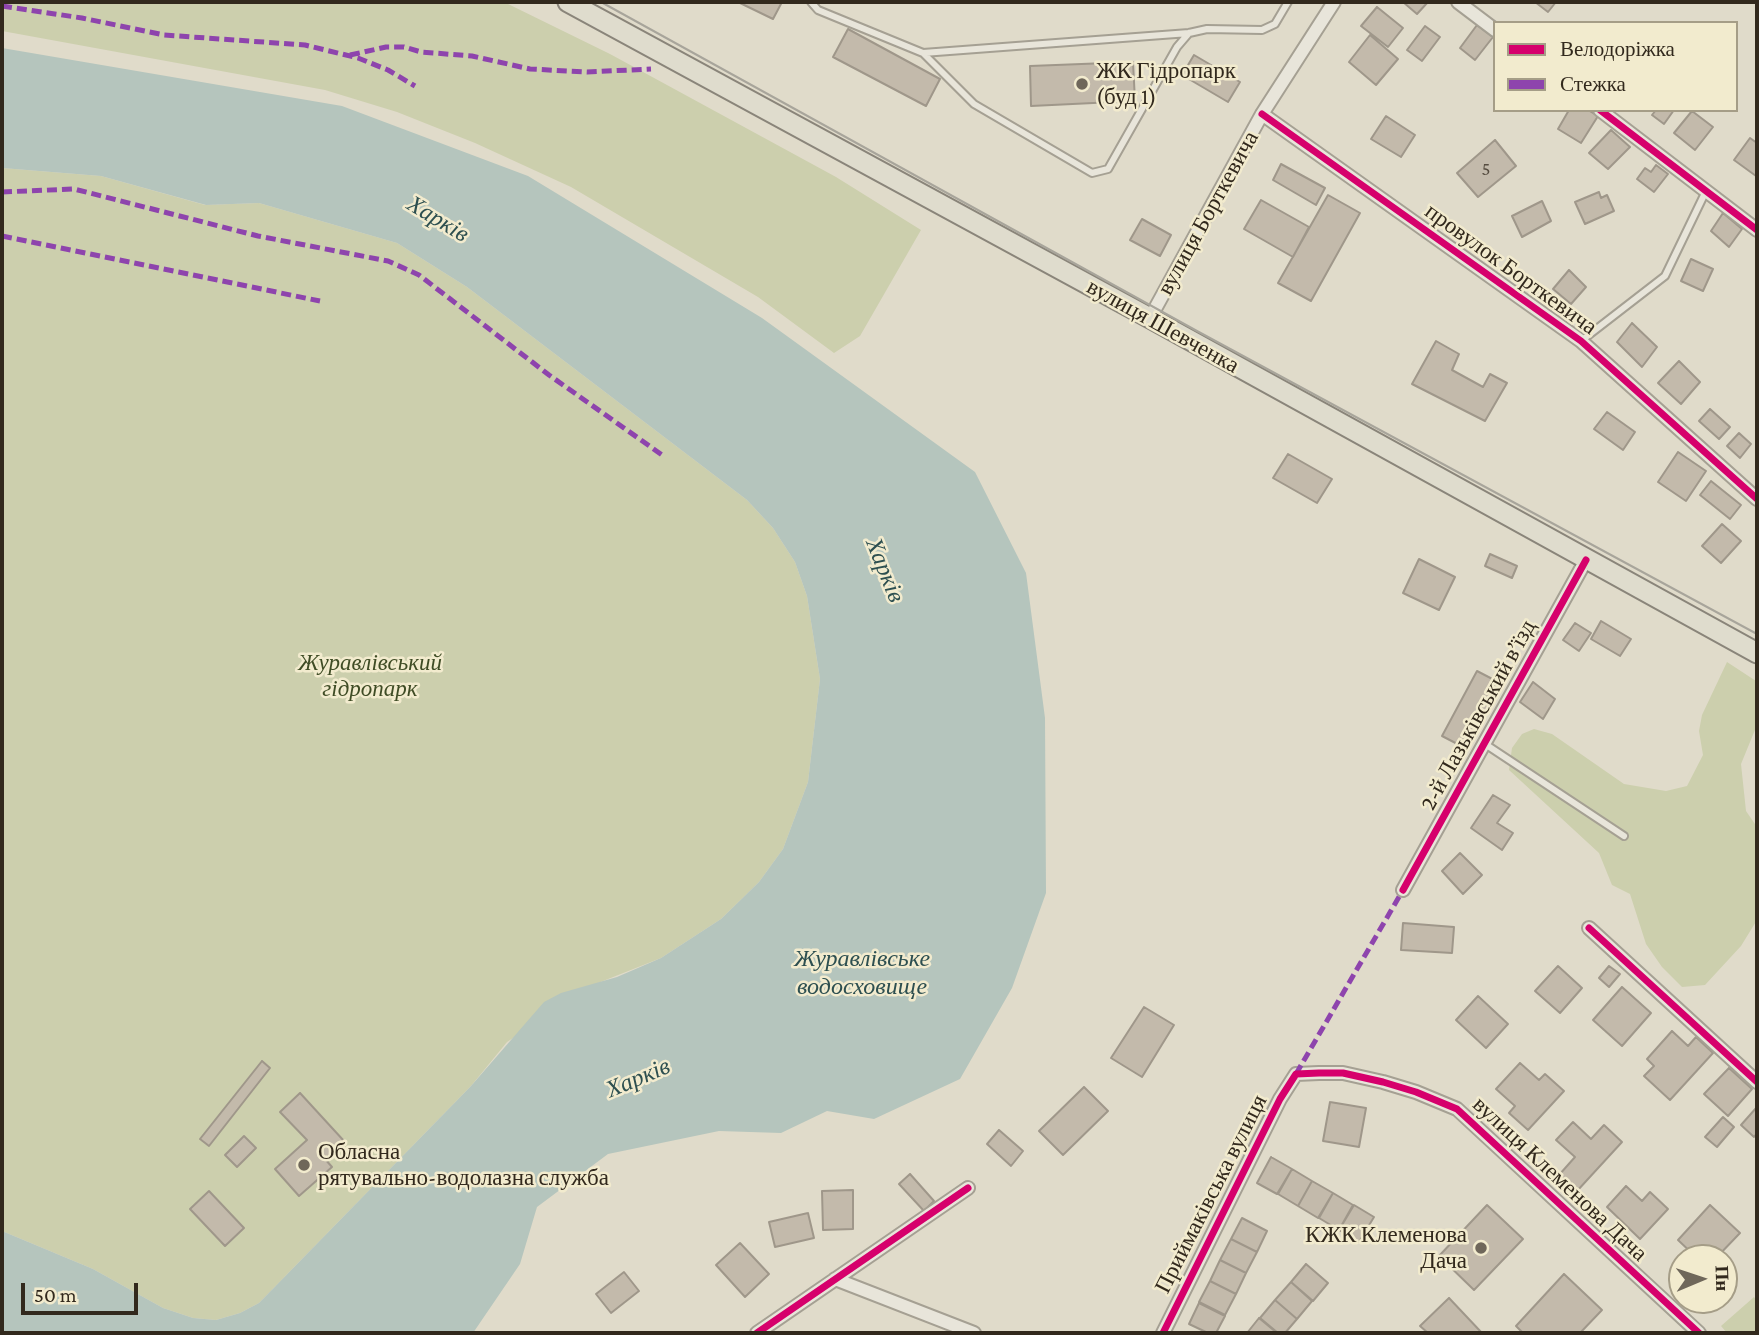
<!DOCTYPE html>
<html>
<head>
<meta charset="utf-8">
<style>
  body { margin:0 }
  #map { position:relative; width:1759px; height:1335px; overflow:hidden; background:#e0dbca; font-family:"Crimson Pro",serif }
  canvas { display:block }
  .frame { position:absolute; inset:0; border:4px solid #32291d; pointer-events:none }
  .legend { position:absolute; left:1493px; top:21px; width:245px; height:91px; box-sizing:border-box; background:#f2ebce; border:2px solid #a59d87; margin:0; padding:9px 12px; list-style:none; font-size:21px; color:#32291d }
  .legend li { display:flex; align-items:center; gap:14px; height:35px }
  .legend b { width:35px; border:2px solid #a59d87 }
  .north { position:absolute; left:1668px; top:1244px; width:70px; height:70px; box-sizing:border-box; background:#f2ebce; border:2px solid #a59d87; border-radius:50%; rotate:88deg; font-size:19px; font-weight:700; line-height:28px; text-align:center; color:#32291d }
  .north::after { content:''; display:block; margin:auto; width:24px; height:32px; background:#6f675a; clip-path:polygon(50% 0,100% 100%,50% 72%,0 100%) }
  .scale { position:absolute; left:21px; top:1283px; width:117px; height:32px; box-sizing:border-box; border:4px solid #32291d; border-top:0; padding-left:9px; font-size:21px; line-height:24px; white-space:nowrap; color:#32291d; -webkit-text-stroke:5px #f2ebce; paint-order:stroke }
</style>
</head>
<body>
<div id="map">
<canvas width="1759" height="1335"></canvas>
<div class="frame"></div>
<ul class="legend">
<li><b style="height:9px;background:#d6006c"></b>Велодоріжка</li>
<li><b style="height:9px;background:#8e44ad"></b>Стежка</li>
</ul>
<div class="north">Пн</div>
<div class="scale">50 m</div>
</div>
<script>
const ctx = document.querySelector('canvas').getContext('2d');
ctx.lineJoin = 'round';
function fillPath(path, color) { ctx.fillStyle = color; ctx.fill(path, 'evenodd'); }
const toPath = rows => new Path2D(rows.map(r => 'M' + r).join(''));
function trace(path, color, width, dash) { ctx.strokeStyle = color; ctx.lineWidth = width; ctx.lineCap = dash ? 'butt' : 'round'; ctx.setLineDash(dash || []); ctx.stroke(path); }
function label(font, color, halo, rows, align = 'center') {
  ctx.font = font + ' "Crimson Pro",serif'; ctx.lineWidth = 5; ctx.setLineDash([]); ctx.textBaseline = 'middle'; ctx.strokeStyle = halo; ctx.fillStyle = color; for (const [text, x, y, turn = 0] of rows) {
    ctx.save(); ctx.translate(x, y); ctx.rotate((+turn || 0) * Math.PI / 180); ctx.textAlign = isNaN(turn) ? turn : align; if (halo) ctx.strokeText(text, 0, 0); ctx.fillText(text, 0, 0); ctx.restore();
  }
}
fillPath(toPath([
  [2,2,504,2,610,54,836,177,921,230,860,336,834,353,758,297,571,187,475,143,397,112,325,90,2,31],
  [2,168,101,176,205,205,259,203,397,243,467,287,747,500,773,528,795,562,807,596,820,679,808,782,783,849,759,882,721,919,661,958,593,985,507,1042,471,1086,259,1303,240,1313,216,1320,193,1318,163,1308,93,1269,2,1231],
  [1727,662,1756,681,1757,685,1757,725,1741,764,1746,811,1757,827,1757,920,1741,946,1705,985,1682,987,1662,967,1646,944,1630,894,1612,885,1599,853,1509,770,1512,748,1522,734,1534,729,1552,734,1624,784,1666,791,1687,786,1703,755,1699,731,1702,715],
  [1754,1297,1757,1301,1757,1333,1727,1333,1721,1326]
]), '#cccfad');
fillPath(toPath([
  [2,48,342,106,528,176,762,318,975,472,1026,573,1045,718,1046,893,1012,988,960,1079,874,1119,827,1111,781,1133,719,1131,608,1154,537,1207,520,1264,473,1333,2,1333,2,1231,93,1269,163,1308,193,1318,216,1320,240,1313,259,1303,471,1086,544,1002,561,993,617,977,661,958,721,919,759,882,783,849,808,782,820,679,807,596,795,562,773,528,747,500,467,287,397,243,259,203,206,205,101,176,2,168]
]), '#b5c5bd');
const building = toPath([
  [738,2,782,2,773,19,738,2],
  [1403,2,1428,2,1417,14,1403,2],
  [1535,2,1556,2,1548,12,1535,2],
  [1377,7,1403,28,1388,47,1361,26,1377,7],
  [1477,25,1493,37,1475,60,1460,48,1477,25],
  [1425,26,1440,37,1422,61,1407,50,1425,26],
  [848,29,940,79,926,106,833,57,848,29],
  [1370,35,1398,59,1376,85,1349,62,1370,35],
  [1194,55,1240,82,1228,102,1182,75,1194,55],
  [1133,62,1135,101,1031,106,1030,66,1133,62],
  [1569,110,1588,110,1598,116,1581,143,1558,129,1569,110],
  [1656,110,1674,110,1664,124,1652,115,1656,110],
  [1692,111,1713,127,1695,150,1674,133,1692,111],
  [1386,116,1415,135,1401,157,1371,139,1386,116],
  [1611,130,1630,147,1608,169,1589,153,1611,130],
  [1750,138,1757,143,1756,176,1734,160,1750,138],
  [1495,140,1516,166,1478,197,1457,173,1495,140],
  [1281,164,1325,188,1316,205,1273,180,1281,164],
  [1656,165,1668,174,1654,192,1637,179,1645,168,1651,172,1656,165],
  [1599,192,1601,198,1607,195,1614,211,1585,224,1575,202,1599,192],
  [1328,195,1360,213,1311,301,1278,283,1328,195],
  [1261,200,1309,227,1293,257,1244,229,1261,200],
  [1542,201,1551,221,1522,237,1512,216,1542,201],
  [1723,213,1742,229,1729,247,1711,231,1723,213],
  [1142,219,1171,235,1160,256,1130,240,1142,219],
  [1691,259,1713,269,1703,291,1681,281,1691,259],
  [1569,270,1586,287,1571,304,1553,289,1569,270],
  [1632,323,1657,347,1642,367,1617,342,1632,323],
  [1436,341,1459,354,1452,370,1483,387,1490,374,1507,383,1485,421,1412,384,1436,341],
  [1679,361,1700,382,1681,404,1658,383,1679,361],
  [1710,409,1730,427,1719,439,1699,421,1710,409],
  [1607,412,1635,432,1623,450,1594,429,1607,412],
  [1739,433,1751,444,1740,458,1727,446,1739,433],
  [1678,452,1706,471,1686,501,1658,482,1678,452],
  [1288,454,1332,479,1317,503,1273,478,1288,454],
  [1711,481,1741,505,1730,519,1700,495,1711,481],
  [1722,524,1741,541,1721,563,1702,546,1722,524],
  [1490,554,1517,566,1512,578,1485,566,1490,554],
  [1419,559,1455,577,1439,610,1403,593,1419,559],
  [1601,621,1631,639,1620,656,1591,639,1601,621],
  [1575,623,1591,633,1579,651,1563,640,1575,623],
  [1477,671,1502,684,1467,749,1442,736,1477,671],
  [1533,682,1555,699,1543,719,1520,702,1533,682],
  [1493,795,1510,805,1497,823,1513,833,1502,850,1471,828,1493,795],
  [1460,853,1482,875,1463,894,1442,871,1460,853],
  [1403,923,1454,927,1452,953,1401,950,1403,923],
  [1558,966,1582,988,1560,1013,1535,991,1558,966],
  [1609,966,1620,974,1609,987,1599,978,1609,966],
  [1622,987,1651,1013,1622,1046,1593,1020,1622,987],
  [1478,996,1508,1024,1486,1048,1456,1020,1478,996],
  [1144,1007,1174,1025,1142,1077,1111,1058,1144,1007],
  [1672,1031,1688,1046,1696,1037,1713,1053,1670,1100,1644,1076,1654,1066,1647,1059,1672,1031],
  [262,1061,270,1068,209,1146,200,1139,262,1061],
  [1520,1063,1539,1080,1545,1074,1564,1091,1528,1130,1509,1113,1515,1106,1496,1089,1520,1063],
  [1729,1068,1752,1089,1728,1116,1704,1094,1729,1068],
  [1084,1087,1108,1111,1063,1155,1039,1131,1084,1087],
  [300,1093,344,1141,325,1159,332,1167,299,1196,275,1169,307,1140,280,1112,300,1093],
  [1330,1102,1366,1108,1359,1147,1323,1141,1330,1102],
  [1757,1107,1757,1133,1754,1137,1741,1125,1757,1107],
  [1723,1117,1734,1127,1717,1147,1705,1137,1723,1117],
  [1573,1122,1591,1139,1604,1125,1622,1142,1577,1191,1559,1175,1575,1157,1556,1140,1573,1122],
  [999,1130,1023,1151,1011,1166,987,1144,999,1130],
  [244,1136,256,1148,237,1167,225,1155,244,1136],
  [1271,1157,1292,1169,1277,1194,1257,1183,1271,1157],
  [1292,1169,1312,1181,1298,1206,1278,1194,1292,1169],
  [910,1174,934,1201,924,1211,899,1184,910,1174],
  [1312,1181,1333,1193,1318,1218,1298,1206,1312,1181],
  [1626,1186,1642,1201,1650,1192,1668,1209,1640,1239,1607,1207,1626,1186],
  [853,1190,853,1229,823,1230,822,1191,853,1190],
  [209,1191,244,1228,225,1246,190,1209,209,1191],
  [1333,1193,1353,1205,1339,1230,1319,1218,1333,1193],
  [1354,1205,1374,1217,1359,1242,1339,1230,1354,1205],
  [1487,1205,1523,1239,1474,1290,1439,1256,1487,1205],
  [1710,1205,1740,1233,1716,1258,1697,1258,1678,1240,1710,1205],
  [808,1213,814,1238,775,1247,769,1222,808,1213],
  [1242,1218,1267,1231,1257,1252,1231,1239,1242,1218],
  [1231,1239,1257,1252,1246,1273,1220,1260,1231,1239],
  [740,1243,769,1274,745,1297,716,1265,740,1243],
  [1220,1260,1246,1273,1236,1294,1210,1281,1220,1260],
  [1306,1264,1328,1283,1313,1301,1291,1282,1306,1264],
  [624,1272,639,1291,611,1313,596,1294,624,1272],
  [1564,1274,1602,1310,1580,1333,1523,1333,1516,1326,1564,1274],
  [1210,1281,1236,1294,1225,1315,1199,1302,1210,1281],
  [1291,1282,1312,1301,1297,1319,1275,1300,1291,1282],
  [1449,1298,1482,1333,1428,1333,1420,1326,1449,1298],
  [1275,1300,1297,1319,1285,1333,1278,1333,1260,1318,1275,1300],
  [1199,1303,1225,1316,1216,1333,1208,1333,1189,1324,1199,1303],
  [1259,1318,1277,1333,1247,1333,1259,1318]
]);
fillPath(building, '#c3baab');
trace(building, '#9f978a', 2);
const lane = toPath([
  [811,2,818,10,923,53],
  [1189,33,1177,47,1108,169,1092,173,974,104,923,53,1189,33,1207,29,1262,30,1275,24,1288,2],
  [1581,341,1665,276,1706,191],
  [1485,744,1624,836]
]);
const street = toPath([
  [1458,2,1495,30],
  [1600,110,1757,230],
  [1262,114,1581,341,1757,499],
  [1150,318,1262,114,1334,2],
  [1403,890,1586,560],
  [1589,928,1757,1082],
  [835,1279,974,1333],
  [757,1333,968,1188],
  [1163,1333,1280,1099,1296,1074,1319,1073,1343,1073,1383,1082,1416,1092,1457,1109,1699,1333]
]);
const primary = toPath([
  [568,2,1150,318,1757,653]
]);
trace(lane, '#a5a093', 10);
trace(street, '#a5a093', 16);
trace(primary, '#8a857a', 23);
trace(lane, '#e8e5da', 6);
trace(street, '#e8e5da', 12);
trace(primary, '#dfdccd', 19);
trace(toPath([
  [601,2,1197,331,1757,634]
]), '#a8a59b', 2);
trace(toPath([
  [2,6,82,18,164,35,305,45,358,58,388,70,415,86],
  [350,55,386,47,404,47,421,52,472,56,530,69,587,72,651,69],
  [2,192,74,189,258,236,388,261,419,275,549,375,665,457],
  [2,236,320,301],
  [1296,1074,1403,890]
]), '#8e44ad', 5, [10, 5]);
trace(toPath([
  [1600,110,1757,230],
  [1262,114,1581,341,1757,499],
  [1403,890,1586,560],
  [1589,928,1757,1082],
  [757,1333,968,1188],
  [1163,1333,1280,1099,1296,1074,1319,1073,1343,1073,1383,1082,1416,1092,1457,1109,1699,1333]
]), '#d6006c', 7);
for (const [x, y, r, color] of [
  [1082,84,7,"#6f675a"],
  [304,1165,7,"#6f675a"],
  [1481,1248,7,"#6f675a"]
]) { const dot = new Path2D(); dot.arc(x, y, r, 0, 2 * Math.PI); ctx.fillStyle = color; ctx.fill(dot); trace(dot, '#f2ebce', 2.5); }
label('19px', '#564d40', null, [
  ["5",1486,169]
]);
label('23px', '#32291d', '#f2ebce', [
  ["ЖК Гідропарк",1096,71],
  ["(буд 1)",1096,97],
  ["Обласна",318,1152],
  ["рятувально-водолазна служба",318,1178],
  ["КЖК Клеменова",1467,1235,"right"],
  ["Дача",1467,1261,"right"]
], 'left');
label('23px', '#32291d', '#f2ebce', [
  ["вулиця Борткевича",1208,213,-61],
  ["провулок Борткевича",1511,269,36],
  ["вулиця Шевченка",1163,326,29],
  ["2-й Лазьківський в’їзд",1478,715,-61],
  ["вулиця Клеменова Дача",1560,1179,43],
  ["Приймаківська вулиця",1211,1194,-63]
]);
label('italic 23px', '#3f4c25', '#f2ebce', [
  ["Журавлівський",370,663],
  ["гідропарк",370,689]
]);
label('italic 24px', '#2d4f50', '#f2ebce', [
  ["Харків",438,219,31],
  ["Харків",885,570,68],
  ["Журавлівське",862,959],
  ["водосховище",862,987],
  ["Харків",638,1078,-23]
]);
</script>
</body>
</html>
